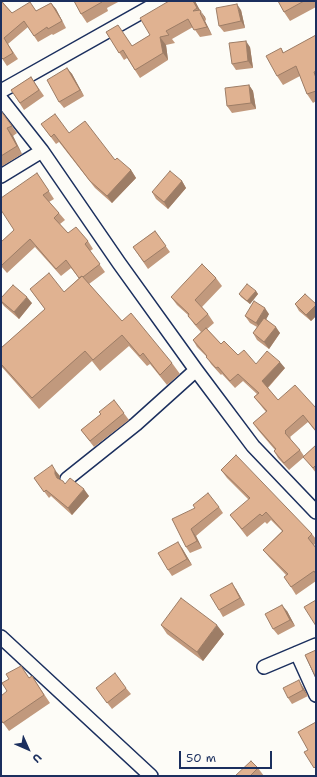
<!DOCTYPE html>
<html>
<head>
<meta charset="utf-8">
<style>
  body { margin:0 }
  #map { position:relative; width:317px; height:777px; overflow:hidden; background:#fdfcf7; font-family:"Shantell Sans",sans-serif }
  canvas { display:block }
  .frame { position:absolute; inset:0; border:2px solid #1b2f5e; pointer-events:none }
  .north { position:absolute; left:8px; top:729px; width:40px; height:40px; -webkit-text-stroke:3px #fdfcf7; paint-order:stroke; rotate:135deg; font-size:11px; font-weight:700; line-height:16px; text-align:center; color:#1b2f5e }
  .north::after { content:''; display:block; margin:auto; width:14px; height:18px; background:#1b2f5e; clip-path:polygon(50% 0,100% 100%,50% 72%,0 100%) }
  .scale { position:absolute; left:179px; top:751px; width:93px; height:18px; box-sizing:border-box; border:2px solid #1b2f5e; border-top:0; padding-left:5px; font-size:12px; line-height:14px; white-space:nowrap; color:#1b2f5e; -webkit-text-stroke:3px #fdfcf7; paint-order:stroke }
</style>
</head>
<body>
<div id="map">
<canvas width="317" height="777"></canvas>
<div class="frame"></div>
<div class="north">U</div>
<div class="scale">50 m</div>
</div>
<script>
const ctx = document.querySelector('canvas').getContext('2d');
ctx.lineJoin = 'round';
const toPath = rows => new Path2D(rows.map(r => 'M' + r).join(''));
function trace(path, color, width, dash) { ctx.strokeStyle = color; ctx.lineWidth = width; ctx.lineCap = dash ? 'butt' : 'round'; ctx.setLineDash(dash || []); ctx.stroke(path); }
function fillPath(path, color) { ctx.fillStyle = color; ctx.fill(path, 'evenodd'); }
const minor = toPath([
  [1,91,161,1],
  [1,99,42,151,119,263,196,370,253,446,316,512],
  [1,176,42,151],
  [67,479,136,424,196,370],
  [1,637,151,776],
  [297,653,316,695],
  [264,667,316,645]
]);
trace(minor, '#1b2f5e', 16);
trace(minor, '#fdfcf7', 13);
fillPath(toPath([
  [1,1,2,1,12,13,36,11,51,3,56,9,66,28,53,35,52,34,38,42,28,27,8,44,18,59,7,66,1,57],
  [74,1,120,1,107,8,108,11,87,23,81,14],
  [169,1,195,1,199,10,205,17,206,20,205,21,212,35,200,37,193,27,172,39,175,43,166,45,168,60,140,78,127,58,124,60,106,32,132,46,150,35],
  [278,1,316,1,316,7,290,21,284,12],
  [241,10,245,28,224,32,219,26],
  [316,35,316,101,313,103,307,94,300,76,283,85,277,76,281,48,284,53],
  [250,47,253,68,236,70,232,64],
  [67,68,72,74,84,96,64,108,59,102],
  [31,77,44,96,24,110,11,90],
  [249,85,253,91,256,109,232,113,227,106],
  [1,111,17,133,13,136,22,154,1,167],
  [41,124,69,133,131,170,136,178,112,203,95,188,59,142,56,144],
  [37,173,54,199,49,202,59,213,65,220,60,224,68,233,88,241,93,249,90,251,105,272,89,284,122,321,172,363,180,374,167,385,150,364,147,366,129,346,100,371,92,361,39,409,1,366,1,348,45,309,30,289,64,292,79,278,71,268,61,276,35,247,7,273,1,266,1,242,14,230],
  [182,181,186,188,168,209,156,199,152,192],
  [155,231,170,252,148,269,133,247],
  [216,278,222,286,202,307,208,314,214,323,207,329,221,344,238,355,256,364,285,368,268,388,278,400,316,408,316,432,308,422,290,437,291,438,290,439,300,450,304,456,316,445,316,473,304,457,289,470,278,458,274,451,275,450,258,430,253,423,266,412,254,397,257,394,243,381,235,388,222,374,221,375,211,364,207,357,197,347,193,340,201,332,194,324,188,315,177,305,171,297],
  [256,291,258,294,250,304,241,297,239,294],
  [1,298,32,303,19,319,4,306,1,302],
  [295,304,316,304,316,316,311,321,299,311],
  [269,314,266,319,280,333,269,349,257,340,253,333,257,327,250,323,245,316],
  [114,400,129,420,94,447,81,430,101,414],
  [221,470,312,534,316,539,316,543,314,545,316,548,316,581,296,595,291,587,286,575,269,557,263,550,282,531,271,520,267,524,265,522,247,537,230,515,249,500,227,478],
  [60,476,59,479,65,484,89,496,72,515,51,496,49,498,34,478],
  [219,507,223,513,196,536,202,548,190,553,186,547,172,519],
  [182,548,192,565,172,576,168,570],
  [236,589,245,605,223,617,219,610],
  [287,611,295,626,278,635,273,629],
  [161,625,224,634,203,661,167,634],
  [32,676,50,703,9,731,1,720,29,678],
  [303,687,308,696,292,704,288,698],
  [96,688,126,688,131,694,112,709],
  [258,768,264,776,235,776]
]), '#c1997d');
fillPath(toPath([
  [193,1,195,1,201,12,200,13,197,8],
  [51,3,56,9,66,28,62,21],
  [237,4,241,10,245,28,241,21],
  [200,10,205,17,206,20,201,12],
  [200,13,205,21,212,35,207,27],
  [160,37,166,45,168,60,163,53],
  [246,41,250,47,253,68,248,61],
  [67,68,72,74,84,96,80,90],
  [249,85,253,91,256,109,251,103],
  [7,128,13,136,22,154,17,146],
  [131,170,136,178,112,203,107,196],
  [182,181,186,188,168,209,164,202],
  [256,291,258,294,250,304,247,301],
  [27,297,32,303,19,319,14,312],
  [316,305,316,316,311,321,306,315],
  [265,308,269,314,261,329,256,323],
  [276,327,280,333,269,349,264,342],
  [280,362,285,368,267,388,262,381],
  [55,470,60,476,59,481,57,478,55,474],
  [84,489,89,496,72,515,68,508],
  [191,529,196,536,202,548,197,541],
  [178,542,182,548,192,565,187,559],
  [232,583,236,589,245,605,240,598],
  [282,605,287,611,295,626,290,620],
  [217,625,224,634,203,661,197,652],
  [299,680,303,687,308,696,303,690]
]), '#9d7d66');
const building = toPath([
  [1,1,12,13,30,2,36,11,51,3,62,21,48,29,47,27,34,36,24,21,4,38,13,53,3,59,1,57,1,1],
  [74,1,102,1,102,2,81,14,74,1],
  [169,1,193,1,197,8,193,11,200,10,201,12,200,13,207,27,194,30,188,19,166,31,169,35,160,37,163,53,135,70,123,50,119,53,106,32,118,25,132,46,150,35,140,18,169,1],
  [278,1,304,1,284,12,278,1],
  [237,4,241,21,219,26,216,8,237,4],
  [316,35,316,71,314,72,316,78,316,91,307,94,296,66,277,76,266,56,281,48,283,53,316,35],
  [246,41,248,61,232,64,229,43,246,41],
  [67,68,80,90,59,102,47,80,67,68],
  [31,77,39,90,20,103,11,90,31,77],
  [249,85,251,103,227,106,225,88,249,85],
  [1,111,12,126,7,128,17,146,1,156,1,111],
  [55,114,69,133,85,121,115,160,117,158,131,170,107,196,90,181,54,134,51,137,41,124,55,114],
  [170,171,182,181,164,202,152,192,170,171],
  [37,173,49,191,43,195,59,213,54,218,68,233,76,227,88,241,85,244,100,264,83,277,82,276,79,278,66,260,56,269,30,239,2,265,1,264,1,242,14,230,1,210,1,198,37,173],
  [155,231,166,246,144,262,133,247,155,231],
  [202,264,216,278,195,300,208,314,196,325,188,316,189,314,171,297,202,264],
  [49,273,64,292,82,276,122,321,131,313,172,363,160,375,143,353,140,356,122,335,93,360,85,351,32,398,1,364,1,348,45,309,30,289,49,273],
  [247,284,256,291,247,301,239,294,247,284],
  [13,285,27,297,14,312,1,301,1,298,13,285],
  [305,294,316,304,316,305,306,315,295,304,305,294],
  [254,301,265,308,256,323,245,316,254,301],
  [264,318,276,327,264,342,253,333,264,318],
  [206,328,221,344,224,341,238,355,244,350,256,364,267,351,280,362,262,381,278,400,295,385,316,408,316,431,303,415,285,431,286,432,285,433,300,450,284,463,274,451,276,449,253,423,267,411,254,397,259,393,238,374,230,381,218,367,216,368,206,357,207,356,193,340,206,328],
  [114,400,124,413,90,441,81,430,101,414,99,412,114,400],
  [316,445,316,465,313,468,303,457,316,445],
  [236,455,312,534,308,538,316,548,316,574,314,571,291,587,284,577,288,574,263,550,283,531,266,512,262,516,260,514,242,529,230,515,250,498,221,470,236,455],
  [52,465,55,470,55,474,57,478,63,481,65,484,70,478,84,489,68,508,46,490,44,492,34,478,52,465],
  [208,493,219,507,191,529,197,541,186,547,172,519,195,508,193,505,208,493],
  [178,542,187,559,168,570,158,553,178,542],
  [232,583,240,598,219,610,210,595,232,583],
  [181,598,217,625,197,652,161,625,181,598],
  [316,600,316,626,304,607,316,600],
  [282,605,290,620,273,629,265,614,282,605],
  [316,650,316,678,305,655,316,650],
  [21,666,29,678,32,676,44,695,3,723,1,720,1,696,7,691,2,683,9,679,6,674,21,666],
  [115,673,126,688,107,703,96,688,115,673],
  [299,680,303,690,288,698,283,688,299,680],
  [316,722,316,766,314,768,304,752,308,750,298,732,316,722],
  [251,761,258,768,250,776,235,776,251,761]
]);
fillPath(building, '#e0b291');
trace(building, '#9d7d66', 1);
</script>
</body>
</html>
